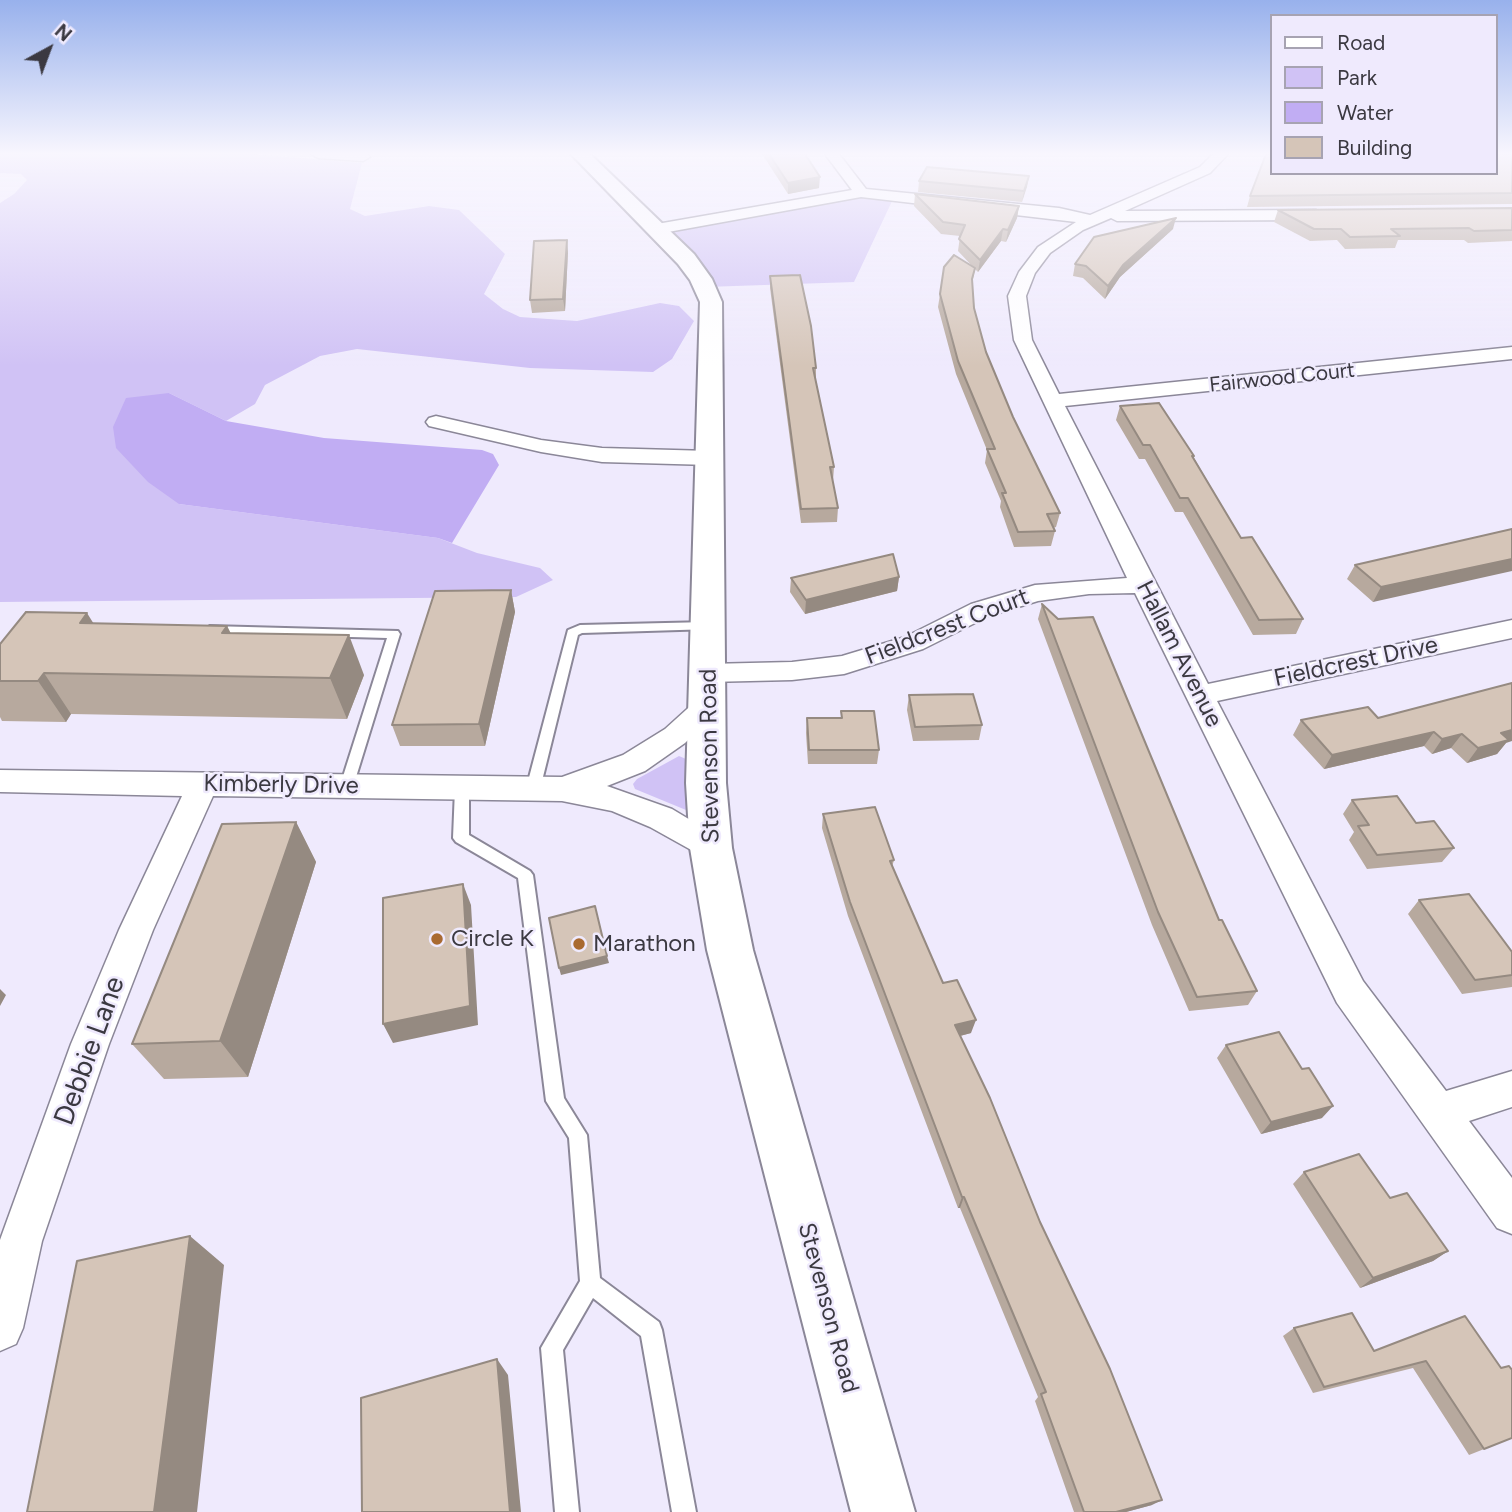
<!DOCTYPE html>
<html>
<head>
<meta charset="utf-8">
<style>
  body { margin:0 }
  #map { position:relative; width:1512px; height:1512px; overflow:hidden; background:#efeafd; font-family:Figtree,sans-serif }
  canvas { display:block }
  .legend { position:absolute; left:1270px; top:14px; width:228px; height:161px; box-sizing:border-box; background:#efeafd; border:2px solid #a7a3b2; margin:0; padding:9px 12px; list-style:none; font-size:21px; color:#3b3941 }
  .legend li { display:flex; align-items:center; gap:14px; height:35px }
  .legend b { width:35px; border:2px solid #a7a3b2 }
  .north { position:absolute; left:14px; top:14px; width:70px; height:70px; -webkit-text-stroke:5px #efeafd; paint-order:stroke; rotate:41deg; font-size:19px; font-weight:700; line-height:28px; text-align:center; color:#3b3941 }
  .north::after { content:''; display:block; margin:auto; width:24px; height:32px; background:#3b3941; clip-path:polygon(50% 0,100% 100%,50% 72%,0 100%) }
</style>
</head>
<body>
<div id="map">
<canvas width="1512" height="1512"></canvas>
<ul class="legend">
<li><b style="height:9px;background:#fff"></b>Road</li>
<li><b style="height:19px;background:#d0c2f5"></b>Park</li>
<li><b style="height:19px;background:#c1adf3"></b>Water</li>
<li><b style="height:19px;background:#d5c5b8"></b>Building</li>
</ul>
<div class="north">N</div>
</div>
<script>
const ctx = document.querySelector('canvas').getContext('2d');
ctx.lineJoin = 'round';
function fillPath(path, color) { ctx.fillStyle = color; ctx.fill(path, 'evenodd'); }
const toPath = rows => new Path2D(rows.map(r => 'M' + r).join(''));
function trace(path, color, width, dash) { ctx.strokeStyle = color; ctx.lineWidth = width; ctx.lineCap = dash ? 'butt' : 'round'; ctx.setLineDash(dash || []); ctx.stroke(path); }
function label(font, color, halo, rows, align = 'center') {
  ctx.font = font + ' Figtree,sans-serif'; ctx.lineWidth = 5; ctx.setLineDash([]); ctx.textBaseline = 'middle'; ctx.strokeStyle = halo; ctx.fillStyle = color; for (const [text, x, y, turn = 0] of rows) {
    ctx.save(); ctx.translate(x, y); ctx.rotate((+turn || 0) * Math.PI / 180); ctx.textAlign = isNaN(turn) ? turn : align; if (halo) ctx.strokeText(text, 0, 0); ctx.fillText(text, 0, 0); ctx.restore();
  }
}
fillPath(toPath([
  [0,154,251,154,362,163,350,209,365,216,429,206,459,210,505,254,484,294,503,309,520,317,577,321,660,303,679,306,694,321,672,359,653,372,530,368,357,349,320,356,265,385,255,404,226,421,169,393,179,504,438,538,477,553,540,568,553,580,516,597,0,602,0,203,14,194,27,180,21,174,0,173],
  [861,193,894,197,854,282,705,287,657,229],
  [679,756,686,759,689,806,686,810,635,789,633,784,637,779]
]), '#d0c2f5');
fillPath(toPath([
  [169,393,226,421,324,438,482,450,493,454,499,465,452,543,438,538,179,504,148,482,116,448,113,427,126,398]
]), '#c1adf3');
const lane = toPath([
  [708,622,712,623,714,626,712,629,582,633,578,635,540,789,538,793,528,793,526,789,568,630,580,625,708,622],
  [210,626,398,631,400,634,352,790,347,791,342,790,340,786,387,638,206,633,204,630,210,626],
  [462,784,467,785,469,789,469,835,530,871,533,875,564,1098,587,1135,600,1278,659,1322,662,1330,696,1512,672,1512,641,1336,593,1298,563,1350,579,1512,555,1512,541,1348,580,1281,569,1138,546,1101,518,878,456,842,453,838,455,789,457,785,462,784]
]);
const street = toPath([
  [311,154,368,154,370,157,363,161,318,158,311,154],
  [825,154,839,154,866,189,1059,208,1090,215,1200,167,1213,154,1228,154,1210,173,1125,211,1316,210,1324,215,1316,220,1117,221,1111,218,1083,230,1050,253,1035,273,1026,296,1032,340,1059,394,1512,347,1512,359,1065,406,1208,684,1512,620,1512,638,1217,701,1363,981,1446,1091,1512,1071,1512,1107,1469,1121,1512,1178,1512,1234,1497,1228,1337,1003,1135,593,1089,594,1038,601,989,616,923,649,844,674,792,680,708,682,698,680,694,673,698,666,708,664,792,662,842,656,905,637,971,604,1035,585,1127,578,1014,340,1008,296,1019,272,1038,247,1076,222,861,197,657,234,649,229,657,224,852,190,825,154],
  [436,416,541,440,602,448,710,451,721,458,710,465,602,462,541,452,429,426,426,422,429,418,436,416],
  [707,697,717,700,721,707,685,743,645,771,607,786,672,809,722,839,727,848,722,857,711,861,650,827,612,811,562,801,213,796,153,930,109,1044,42,1241,23,1328,16,1344,0,1351,0,1240,71,1044,119,930,182,796,0,792,0,770,562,777,623,755,665,729,697,700,707,697]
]);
const secondary = toPath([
  [571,154,590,154,694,254,712,279,722,302,726,783,732,848,753,950,915,1512,851,1512,707,950,690,848,686,783,700,302,690,280,678,264,571,154]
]);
trace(lane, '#8b8798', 4);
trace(street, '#8b8798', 3);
trace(secondary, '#8b8798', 4);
fillPath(lane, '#fff');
fillPath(street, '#fff');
fillPath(secondary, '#fff');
fillPath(toPath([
  [762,154,805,154,819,188,788,194],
  [1512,154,1512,204,1247,207,1250,196],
  [1029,176,1022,202,918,192,919,181],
  [915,194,1019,206,1017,218,1006,242,1001,241,978,272,975,269,972,284,974,308,986,352,1013,417,1060,513,1056,527,1053,528,1055,531,1051,546,1014,547,1000,507,1001,501,985,463,987,450,956,374,938,307,940,294,972,266,958,251,960,236,941,234,914,206],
  [1512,208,1512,241,1468,243,1464,240,1398,240,1395,248,1345,249,1337,240,1310,241,1274,222,1278,210],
  [1173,229,1120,277,1105,299,1083,278,1073,276,1075,264],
  [568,252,565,311,532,313,530,300],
  [770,276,816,368,816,381,834,467,833,481,838,508,837,522,801,523,770,288],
  [1120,406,1194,456,1194,458,1241,538,1303,619,1296,634,1253,635,1183,512,1175,512,1145,459,1139,459,1116,420],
  [1512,529,1373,602,1347,579,1355,565],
  [899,577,897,591,805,614,790,592,791,578],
  [511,590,515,612,485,746,400,746,392,725],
  [1042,604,1219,920,1257,991,1248,1005,1189,1011,1152,925,1038,619],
  [93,623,227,626,231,634,364,675,347,719,71,714,66,722,2,721,0,717,0,644],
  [1512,683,1506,743,1497,754,1467,763,1451,748,1432,754,1424,746,1324,769,1293,735,1301,720,1378,718],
  [909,695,982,725,979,740,913,741,907,710],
  [841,711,879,750,877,764,808,764,806,733,807,718,841,718],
  [1352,800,1416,823,1454,848,1442,862,1367,869,1349,840,1354,832,1343,814],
  [823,814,894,860,892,867,943,983,971,1033,960,1036,1152,1505,1126,1512,1074,1512,1035,1401,1038,1397,960,1208,958,1208,848,916,822,828],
  [296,822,316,862,248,1077,164,1079,132,1044],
  [1419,900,1512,952,1512,987,1462,994,1408,914],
  [1226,1045,1322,1118,1261,1134,1217,1058],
  [1304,1172,1390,1198,1448,1251,1433,1261,1360,1288,1293,1184],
  [1294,1328,1374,1351,1501,1368,1512,1438,1469,1455,1413,1368,1313,1393,1283,1336]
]), '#b7a99e');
fillPath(toPath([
  [1029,176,1027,187,1022,202,1024,191],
  [820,177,819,188,788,194,788,183],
  [1019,206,1017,218,1006,242,1008,230],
  [1176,218,1173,229,1120,277,1105,299,1108,286,1123,265],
  [1003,229,1001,241,978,272,980,260],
  [567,240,568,252,565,311,563,299],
  [1512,559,1512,571,1373,602,1381,587],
  [899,577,897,591,805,614,806,600],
  [511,590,515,612,485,746,479,724],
  [87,613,112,653,80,623],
  [227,626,247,666,222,633],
  [349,635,364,675,347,719,330,678],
  [44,673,71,714,66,722,38,681],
  [1512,730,1512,741,1506,743,1497,754,1467,763,1478,748,1501,733],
  [1434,732,1424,746,1324,769,1332,755],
  [1462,734,1451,748,1432,754,1442,739],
  [296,822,316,862,248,1077,220,1041],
  [463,884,471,905,478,1025,393,1043,383,1024],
  [607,956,609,963,561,975,559,968],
  [0,989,6,995,0,1006],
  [976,1020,971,1033,952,1038,955,1025],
  [1333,1106,1322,1118,1261,1134,1271,1122],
  [962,1197,964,1197,960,1208,958,1208],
  [190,1236,224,1265,197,1512,154,1512],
  [1448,1251,1433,1261,1360,1288,1373,1278],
  [497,1359,508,1375,521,1512,510,1512],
  [1162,1500,1152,1505,1126,1512,1116,1512]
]), '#958a81');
const building = toPath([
  [769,154,805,154,820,177,788,183,769,154],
  [1266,154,1272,154,1272,173,1496,173,1496,154,1512,154,1512,193,1250,196,1266,154],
  [927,167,1029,176,1024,191,919,181,927,167],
  [915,194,1019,206,1008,230,1003,229,980,260,959,239,965,225,943,222,915,194],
  [1512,208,1512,230,1474,231,1469,228,1391,229,1400,236,1350,237,1341,229,1314,229,1278,210,1512,208],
  [1176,218,1123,265,1108,286,1086,266,1075,264,1094,237,1176,218],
  [567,240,563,299,530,300,534,241,567,240],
  [954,255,975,268,972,279,974,308,986,352,1013,417,1060,513,1047,514,1055,531,1018,532,1002,493,1006,493,987,449,995,449,958,361,940,294,944,267,954,255],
  [800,275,811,326,816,368,813,368,834,467,830,467,838,508,801,509,770,276,800,275],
  [1159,403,1194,456,1192,456,1241,538,1252,537,1303,619,1259,620,1188,498,1180,498,1150,445,1143,445,1120,406,1159,403],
  [1512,529,1512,559,1381,587,1355,565,1512,529],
  [893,554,899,577,806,600,791,578,893,554],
  [511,590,479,724,392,725,435,591,511,590],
  [1042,604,1058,619,1093,617,1219,920,1222,920,1257,991,1197,997,1158,912,1042,604],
  [26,612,87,613,80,623,227,626,222,633,349,635,330,678,44,673,38,681,0,681,0,644,26,612],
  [1512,683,1512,730,1501,733,1509,740,1478,748,1462,734,1442,739,1434,732,1332,755,1301,720,1368,707,1378,718,1512,683],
  [973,694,982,725,915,727,909,695,973,694],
  [841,711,874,711,879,750,809,750,807,718,842,718,841,711],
  [1397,796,1416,823,1434,821,1454,848,1377,855,1358,826,1369,825,1352,800,1397,796],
  [875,807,894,860,890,861,943,983,957,980,976,1020,955,1025,990,1098,1040,1222,1110,1369,1162,1500,1116,1512,1084,1512,1041,1394,1046,1392,964,1197,962,1197,850,902,823,814,875,807],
  [296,822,220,1041,132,1044,222,824,296,822],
  [463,884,470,1006,383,1024,383,898,463,884],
  [1469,894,1512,952,1512,975,1475,980,1419,900,1469,894],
  [595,906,607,956,559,968,549,918,595,906],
  [1279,1032,1302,1069,1309,1068,1333,1106,1271,1122,1226,1045,1279,1032],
  [1359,1154,1390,1198,1407,1193,1448,1251,1373,1278,1304,1172,1359,1154],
  [190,1236,154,1512,27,1512,77,1261,190,1236],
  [1352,1313,1374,1351,1465,1316,1501,1368,1509,1366,1512,1370,1512,1438,1484,1449,1426,1361,1324,1387,1294,1328,1352,1313],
  [497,1359,510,1512,362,1512,361,1398,497,1359]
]);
fillPath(building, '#d5c5b8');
trace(building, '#958a81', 2);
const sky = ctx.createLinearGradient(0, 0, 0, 366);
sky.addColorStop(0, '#98b1ec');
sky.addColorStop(0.42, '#f8f6fe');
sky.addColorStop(1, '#f8f6fe00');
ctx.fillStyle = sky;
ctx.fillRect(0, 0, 1512, 366);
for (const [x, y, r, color] of [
  [437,939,7,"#a96a31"],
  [579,944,7,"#a96a31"]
]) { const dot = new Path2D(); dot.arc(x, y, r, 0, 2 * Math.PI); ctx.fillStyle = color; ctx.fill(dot); trace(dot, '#efeafd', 2.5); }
label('21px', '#3b3941', '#efeafd', [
  ["Fairwood Court",1282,378,-6]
]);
label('24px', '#3b3941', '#efeafd', [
  ["Fieldcrest Court",947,627,-21],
  ["Hallam Avenue",1179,654,63],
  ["Fieldcrest Drive",1356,662,-12],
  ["Stevenson Road",710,756,-91],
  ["Kimberly Drive",281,785,1],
  ["Stevenson Road",828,1308,75]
]);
label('24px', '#3b3941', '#efeafd', [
  ["Circle K",451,939],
  ["Marathon",593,944]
], 'left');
label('28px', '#3b3941', '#efeafd', [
  ["Debbie Lane",90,1051,-70]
]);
</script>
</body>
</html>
